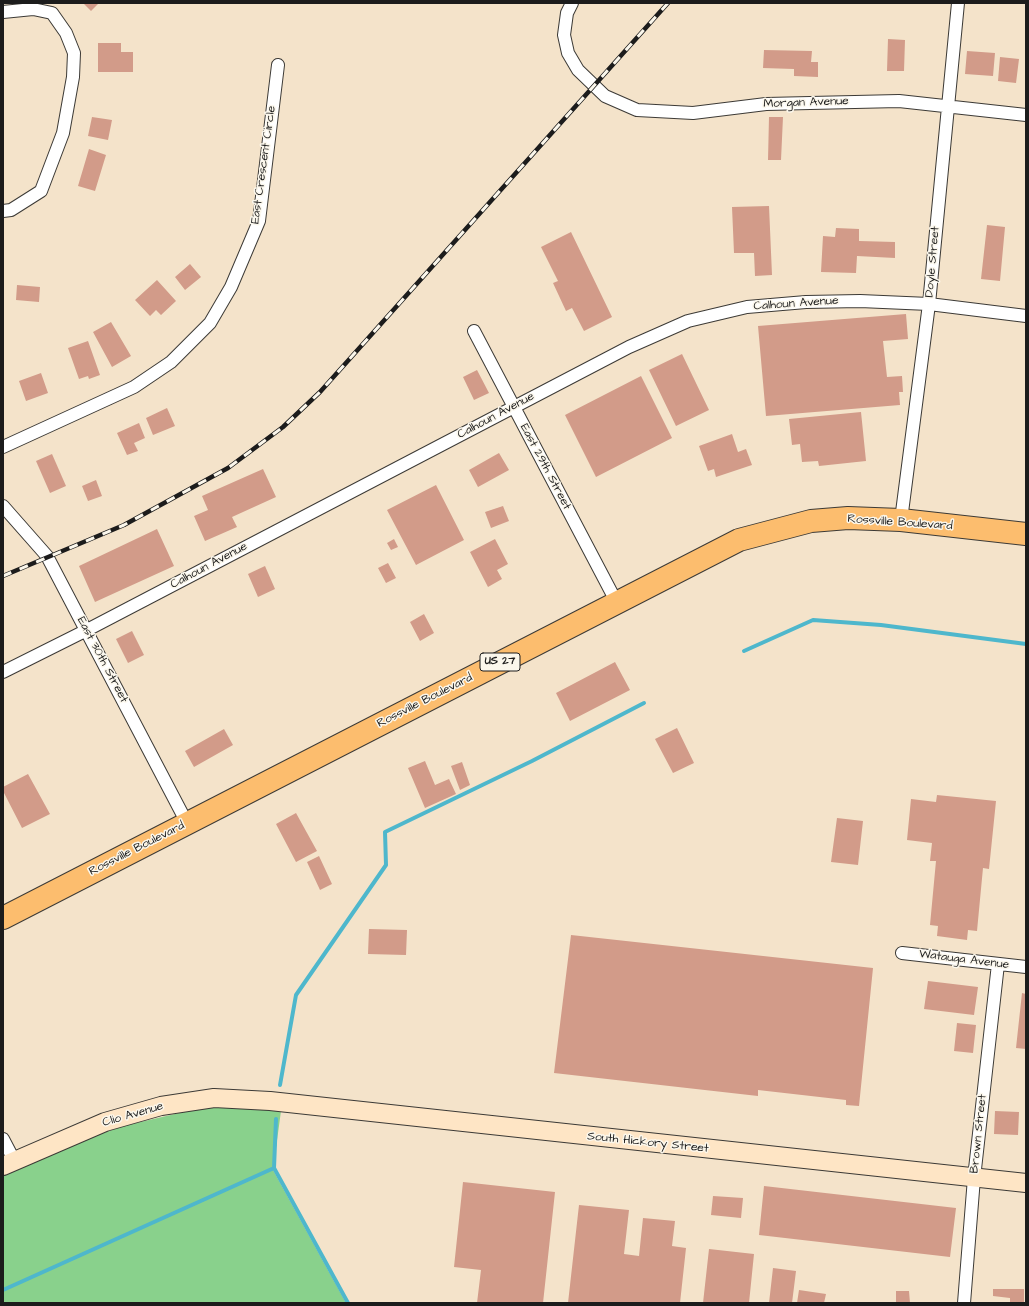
<!DOCTYPE html>
<html>
<head>
<meta charset="utf-8">
<style>
  body { margin:0 }
  #map { position:relative; width:1029px; height:1306px; overflow:hidden; background:#f4e3ca; font-family:"Architects Daughter",sans-serif }
  canvas { display:block }
  .frame { position:absolute; inset:0; border:4px solid #1c1c1c; pointer-events:none }
</style>
</head>
<body>
<div id="map">
<canvas width="1029" height="1306"></canvas>
<div class="frame"></div>
</div>
<script>
const ctx = document.querySelector('canvas').getContext('2d');
ctx.lineJoin = 'round';
function fillPath(path, color) { ctx.fillStyle = color; ctx.fill(path, 'evenodd'); }
const toPath = rows => new Path2D(rows.map(r => 'M' + r).join(''));
function trace(path, color, width, dash) { ctx.strokeStyle = color; ctx.lineWidth = width; ctx.lineCap = dash ? 'butt' : 'round'; ctx.setLineDash(dash || []); ctx.stroke(path); }
function label(font, color, halo, rows, align = 'center') {
  ctx.font = font + ' "Architects Daughter",sans-serif'; ctx.lineWidth = 3; ctx.setLineDash([]); ctx.textBaseline = 'middle'; ctx.strokeStyle = halo; ctx.fillStyle = color; for (const [text, x, y, turn = 0] of rows) {
    ctx.save(); ctx.translate(x, y); ctx.rotate((+turn || 0) * Math.PI / 180); ctx.textAlign = isNaN(turn) ? turn : align; if (halo) ctx.strokeText(text, 0, 0); ctx.fillText(text, 0, 0); ctx.restore();
  }
}
fillPath(toPath([
  [255,1107,281,1111,273,1170,346,1303,3,1303,3,1174,36,1157,123,1126,201,1108]
]), '#89d18c');
trace(toPath([
  [744,651,813,620,881,625,1026,644],
  [280,1085,296,995,386,865,385,832,532,761,644,703],
  [276,1119,274,1168,348,1303],
  [3,1290,274,1168]
]), '#4eb7cc', 4);
fillPath(toPath([
  [83,3,99,3,91,11],
  [888,39,905,40,904,71,887,71],
  [98,43,121,43,121,52,133,52,133,72,98,72],
  [764,50,812,51,811,62,818,62,818,77,794,76,794,69,763,68],
  [967,51,995,53,993,76,965,74],
  [1000,57,1019,59,1016,83,998,81],
  [92,117,112,120,108,140,88,136],
  [769,117,783,117,781,160,768,160],
  [89,149,106,155,95,191,78,186],
  [769,206,772,275,755,276,754,253,734,253,732,207],
  [987,225,1005,227,1000,281,981,279],
  [836,228,859,229,859,241,895,242,895,258,857,256,856,273,821,272,823,236,835,237],
  [571,232,612,317,584,331,572,308,566,311,553,283,558,281,541,247],
  [190,264,201,277,185,290,175,277],
  [157,280,176,301,161,315,156,310,150,316,135,300],
  [17,285,40,287,39,302,16,300],
  [906,314,908,339,883,341,887,377,902,376,903,392,899,392,900,405,766,416,758,326],
  [111,322,131,356,112,367,93,332],
  [88,341,100,375,89,379,88,376,79,379,68,348],
  [682,354,709,410,676,426,649,370],
  [477,370,489,393,474,400,463,377],
  [41,373,48,393,26,401,19,381],
  [641,376,672,438,596,477,565,415],
  [167,408,175,426,153,435,146,418],
  [861,412,866,461,819,466,818,461,802,462,800,444,792,445,789,419],
  [139,423,145,438,134,443,138,451,127,455,117,433],
  [732,434,738,452,746,449,752,465,716,477,714,469,708,471,699,446],
  [499,453,509,470,478,487,469,470],
  [52,454,66,486,50,493,36,461],
  [263,469,276,497,232,517,237,527,205,541,194,516,208,510,202,496],
  [96,480,102,496,88,501,82,486],
  [436,485,464,540,416,565,387,510],
  [503,506,509,521,491,528,485,512],
  [157,529,174,566,95,602,79,566],
  [394,539,398,547,391,550,387,543],
  [495,539,508,564,497,570,502,579,488,587,470,552],
  [388,563,396,578,386,583,378,568],
  [265,566,275,589,258,597,248,574],
  [424,614,434,633,420,641,410,622],
  [132,631,144,655,128,663,116,639],
  [615,662,630,690,570,721,556,693],
  [677,728,694,763,673,773,655,739],
  [224,729,233,745,194,767,185,751],
  [425,761,435,785,449,779,456,794,425,808,408,768],
  [462,762,470,785,460,790,451,766],
  [28,774,50,814,22,828,3,791,3,787],
  [937,795,996,801,989,869,983,868,977,931,968,930,967,940,937,936,938,926,930,925,936,861,930,861,932,843,907,840,911,799,936,802],
  [296,813,317,851,296,862,276,824],
  [837,818,863,821,858,865,831,862],
  [319,856,332,884,320,890,307,862],
  [369,929,407,930,406,955,368,954],
  [571,935,873,968,859,1106,846,1105,846,1100,758,1090,758,1096,554,1073],
  [928,981,978,987,974,1015,924,1009],
  [1022,993,1026,994,1026,1049,1016,1048],
  [957,1023,976,1025,973,1053,954,1051],
  [995,1111,1019,1112,1018,1135,994,1134],
  [463,1182,555,1192,543,1303,477,1303,481,1270,454,1267],
  [764,1186,956,1208,950,1257,759,1235],
  [713,1196,743,1198,741,1218,711,1215],
  [579,1205,629,1210,624,1254,639,1256,643,1218,675,1221,672,1246,686,1248,680,1303,568,1303],
  [709,1249,754,1254,749,1303,703,1303],
  [773,1268,796,1271,792,1303,769,1303],
  [993,1289,1024,1289,1024,1303,1010,1303,1010,1298,993,1296],
  [799,1290,826,1294,824,1303,797,1303],
  [896,1291,909,1291,910,1303,896,1303]
]), '#d29b89');
const street = toPath([
  [572,3,567,13,564,35,568,53,578,70,605,96,637,110,693,113,766,104,899,101,1026,115],
  [3,12,33,9,52,13,66,33,74,53,73,77,63,133,41,191,11,210,3,211],
  [474,331,617,603],
  [3,447,134,387,171,362,210,323,231,287,259,221,278,65],
  [3,506,47,556,187,823],
  [901,520,929,304,958,3],
  [3,672,87,630,629,347,688,321,747,307,806,302,860,301,929,304,1026,316],
  [902,953,1026,967],
  [3,1139,14,1160],
  [964,1303,974,1178,998,964]
]);
const secondary = toPath([
  [3,1166,105,1122,161,1106,214,1098,270,1101,1026,1183]
]);
const highway = toPath([
  [3,918,739,540,811,521,848,518,901,520,1026,534]
]);
trace(street, '#3c3a36', 14);
trace(secondary, '#3c3a36', 20);
trace(highway, '#3c3a36', 24);
trace(street, '#fff', 12);
trace(secondary, '#fee5c5', 18);
trace(highway, '#fcbd6e', 22);
const rail = toPath([
  [3,576,124,525,228,468,283,427,320,392,668,3]
]);
trace(rail, '#1c1c1c', 4.5);
trace(rail, '#fbf7ec', 3, [9]);
for (const [x, y, w] of [
  [500,662,40]
]) { const box = new Path2D(); box.roundRect(x - w / 2, y - 9, w, 18, 3); ctx.fillStyle = '#fbf7ec'; ctx.fill(box); trace(box, '#1c1c1c', 1); }
label('bold 11px', '#1c1c1c', null, [
  ["US 27",500,662]
]);
label('12px', '#1c1c1c', '#fbf7ec', [
  ["Morgan Avenue",806,103,-2],
  ["East Crescent Circle",264,165,-82],
  ["Doyle Street",933,262,-85],
  ["Calhoun Avenue",796,304,-4],
  ["Calhoun Avenue",496,416,-28],
  ["East 29th Street",545,467,62],
  ["Rossville Boulevard",900,523,4],
  ["Calhoun Avenue",209,566,-28],
  ["East 30th Street",102,660,62],
  ["Rossville Boulevard",425,701,-27],
  ["Rossville Boulevard",137,849,-27],
  ["Watauga Avenue",964,960,7],
  ["Clio Avenue",133,1115,-16],
  ["Brown Street",979,1134,-84],
  ["South Hickory Street",648,1143,6]
]);
</script>
</body>
</html>
